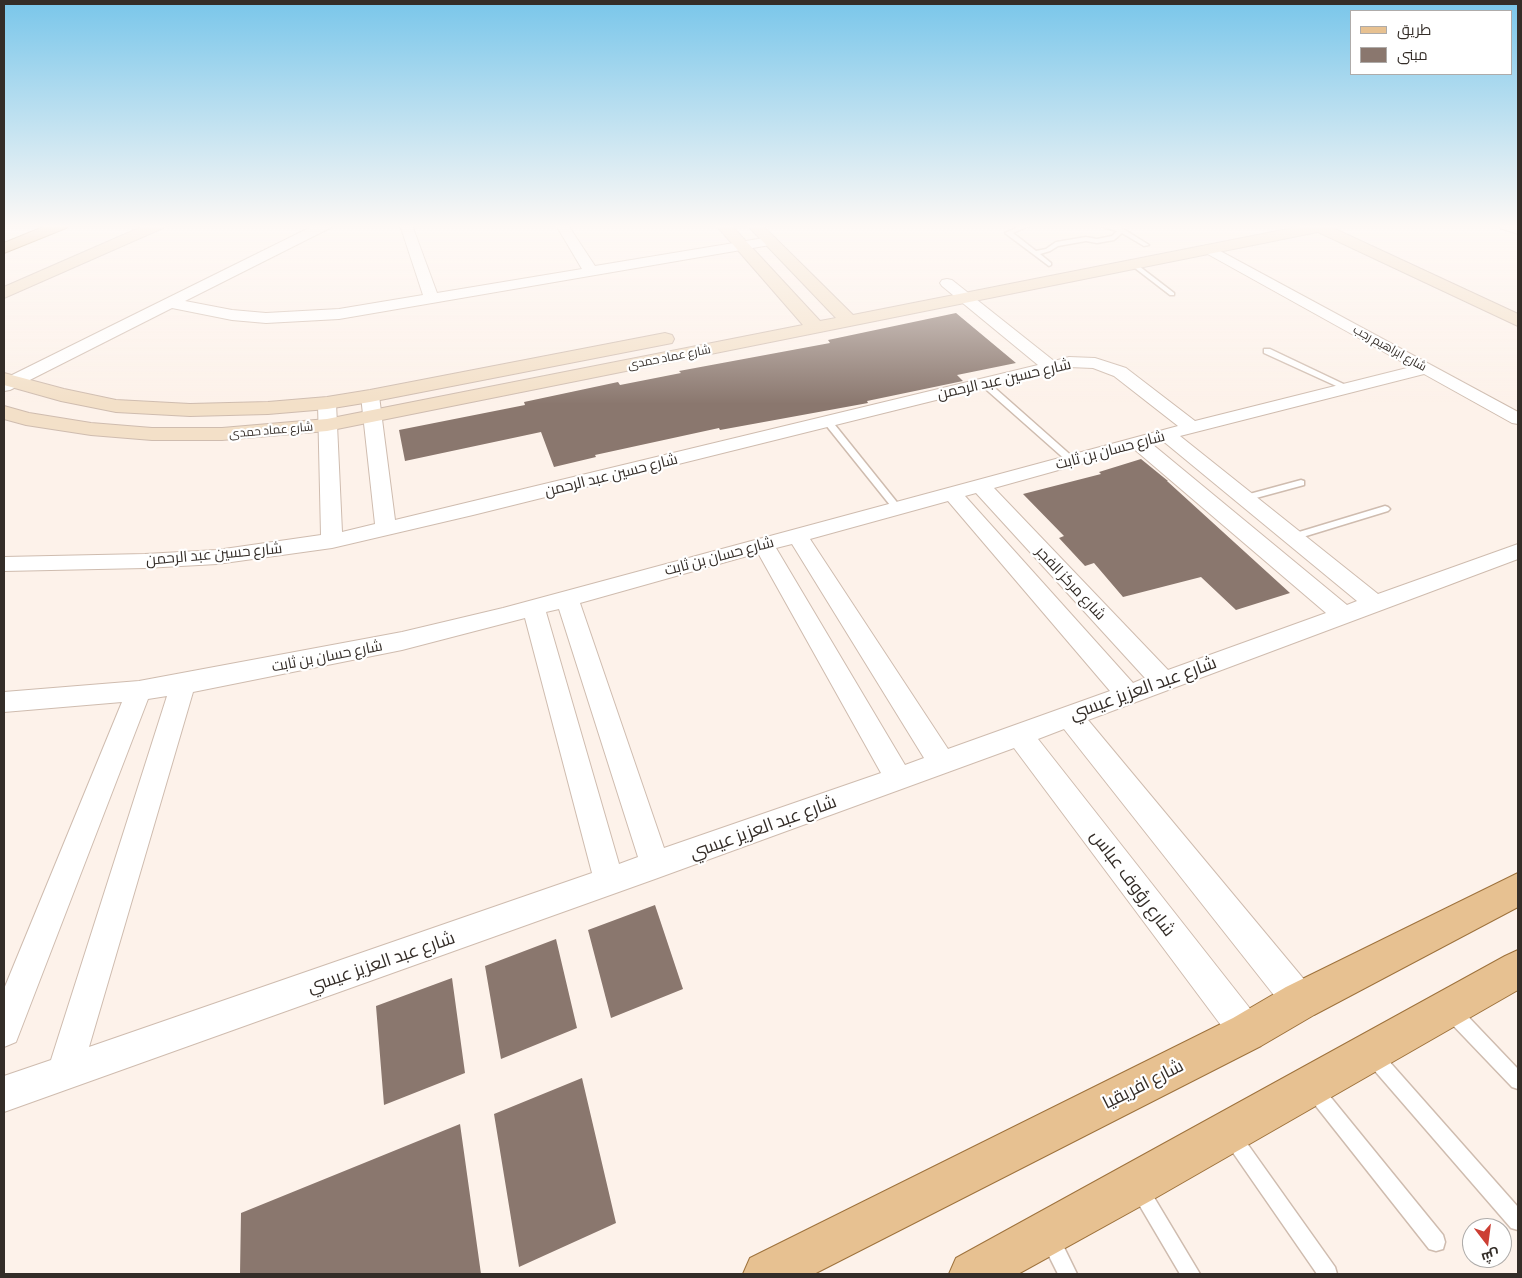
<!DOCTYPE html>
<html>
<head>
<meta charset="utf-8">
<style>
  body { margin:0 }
  #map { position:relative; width:1522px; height:1278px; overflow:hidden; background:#fdf2ea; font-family:Commissioner,Cairo,sans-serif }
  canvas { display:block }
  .frame { position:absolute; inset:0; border:5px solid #342d28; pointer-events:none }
  .legend { position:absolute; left:1350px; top:10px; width:162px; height:65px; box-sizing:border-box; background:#fff; border:1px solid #aeaba9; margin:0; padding:6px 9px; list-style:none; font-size:15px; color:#342d28 }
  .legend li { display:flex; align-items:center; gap:10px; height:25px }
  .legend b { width:25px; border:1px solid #aeaba9 }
  .north { position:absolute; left:1462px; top:1218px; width:50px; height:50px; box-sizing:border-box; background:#fff; border:1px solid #aeaba9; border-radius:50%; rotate:165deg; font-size:14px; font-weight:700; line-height:20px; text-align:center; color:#342d28 }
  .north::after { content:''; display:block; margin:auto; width:18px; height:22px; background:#cc3f34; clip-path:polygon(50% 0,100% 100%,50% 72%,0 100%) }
</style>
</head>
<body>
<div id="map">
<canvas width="1522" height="1278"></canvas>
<div class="frame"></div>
<ul class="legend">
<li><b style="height:6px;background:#e7c191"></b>طريق</li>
<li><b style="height:14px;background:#8a776e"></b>مبنى</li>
</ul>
<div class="north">ش</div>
</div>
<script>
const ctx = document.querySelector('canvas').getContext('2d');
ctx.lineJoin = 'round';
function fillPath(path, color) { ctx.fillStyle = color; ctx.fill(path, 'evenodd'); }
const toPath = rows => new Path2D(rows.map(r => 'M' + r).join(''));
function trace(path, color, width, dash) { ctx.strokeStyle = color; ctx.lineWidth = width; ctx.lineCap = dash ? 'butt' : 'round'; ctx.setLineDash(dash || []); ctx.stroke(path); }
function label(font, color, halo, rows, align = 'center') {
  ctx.font = font + ' Commissioner,Cairo,sans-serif'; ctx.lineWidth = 4.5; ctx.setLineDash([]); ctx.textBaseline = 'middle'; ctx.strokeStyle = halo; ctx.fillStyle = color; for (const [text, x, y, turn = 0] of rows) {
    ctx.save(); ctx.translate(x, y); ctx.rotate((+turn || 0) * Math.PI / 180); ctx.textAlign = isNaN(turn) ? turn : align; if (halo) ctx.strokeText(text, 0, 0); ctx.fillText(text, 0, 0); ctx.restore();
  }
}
fillPath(toPath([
  [956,313,1016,363,957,375,963,381,867,401,868,403,720,430,719,428,595,455,596,457,554,467,541,432,405,461,399,430,525,405,524,402,618,382,620,385,681,373,679,371,830,343,828,340],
  [1141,459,1168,481,1167,481,1290,593,1236,610,1201,577,1123,597,1094,563,1085,566,1059,538,1064,536,1023,494,1101,474,1099,472],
  [655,905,683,989,611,1018,588,930],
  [556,939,577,1028,501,1059,485,966],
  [452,978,465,1073,384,1105,376,1006],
  [582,1078,616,1223,519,1267,494,1114],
  [460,1124,481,1274,240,1274,241,1213]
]), '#8a776e');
const lane = toPath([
  [1023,225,1031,225,1013,233,1036,251,1046,249,1056,242,1086,237,1097,239,1112,236,1117,231,1096,225,1117,225,1149,245,1144,246,1122,233,1114,240,1097,243,1086,241,1058,246,1050,251,1040,254,1051,263,1051,265,1049,266,1005,233,1023,225],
  [1131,263,1135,263,1174,293,1174,295,1170,295,1131,265,1131,263],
  [1264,349,1270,349,1352,388,1345,390,1264,353,1264,349],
  [981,381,987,381,1074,458,1074,462,1068,462,981,385,981,381],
  [828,419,831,420,900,506,902,508,900,510,894,510,825,424,825,420,828,419],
  [1301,480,1304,481,1304,485,1245,501,1240,498,1242,496,1301,480],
  [1385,506,1388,507,1390,509,1388,511,1293,540,1288,537,1289,535,1385,506],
  [1452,1004,1458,1006,1518,1069,1518,1089,1512,1087,1446,1018,1444,1012,1446,1006,1452,1004],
  [1374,1049,1380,1051,1518,1207,1518,1230,1511,1228,1368,1063,1366,1057,1368,1051,1374,1049],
  [1314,1082,1320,1084,1443,1235,1445,1242,1443,1249,1436,1251,1429,1249,1308,1096,1306,1090,1308,1084,1314,1082],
  [1233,1129,1239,1132,1335,1267,1337,1274,1317,1274,1227,1144,1224,1138,1227,1132,1233,1129],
  [1140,1181,1146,1184,1200,1274,1180,1274,1134,1196,1131,1190,1134,1184,1140,1181],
  [1050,1231,1057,1233,1077,1274,1058,1274,1041,1240,1043,1233,1050,1231]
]);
const street = toPath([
  [315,225,331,225,330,228,185,301,232,310,266,313,339,309,423,295,400,225,412,225,437,293,582,269,556,225,568,225,595,266,770,237,777,241,770,245,339,319,266,323,232,320,172,308,10,390,4,391,4,379,315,225],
  [1499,225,1518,226,1518,234,1500,228,1499,225],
  [1209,245,1518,412,1518,424,1512,423,1424,374,1180,436,1378,594,1518,544,1518,559,1088,720,1312,989,1317,1001,1312,1013,1300,1018,1288,1013,1064,729,1038,739,1259,1020,1264,1032,1259,1044,1247,1049,1235,1044,1014,748,655,879,4,1112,4,1076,51,1060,167,696,148,699,16,1042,4,1047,4,989,122,702,4,712,4,692,139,681,402,632,503,608,1178,426,1114,376,1093,368,1069,367,473,515,332,548,217,564,145,568,4,571,4,557,145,554,217,550,321,535,318,403,321,399,327,398,333,399,336,403,342,532,375,524,361,396,364,392,370,391,376,392,379,396,395,520,1038,365,942,286,940,283,942,280,947,279,952,280,1054,361,1069,357,1095,358,1126,368,1195,421,1411,367,1204,252,1202,249,1204,246,1209,245],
  [1163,441,1357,601,1347,605,1152,444,1163,441],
  [1134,449,1326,613,1168,670,994,488,1134,449],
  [976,493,1145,678,1133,683,965,496,976,493],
  [948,501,1110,691,948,749,810,539,948,501],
  [792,544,924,758,905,765,776,548,792,544],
  [758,553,881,773,664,848,580,603,758,553],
  [559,609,638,857,619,864,546,612,559,609],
  [525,618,592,873,89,1047,193,692,402,650,525,618]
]);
const secondary = toPath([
  [146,225,166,225,163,228,4,298,4,287,146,225],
  [716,225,731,225,820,321,836,318,747,225,762,225,853,315,1308,225,1338,225,1335,229,1518,314,1518,326,1318,232,327,431,222,440,152,440,91,435,26,425,4,419,4,406,29,413,91,423,152,428,222,428,327,419,803,325,716,225],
  [665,333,672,335,674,339,672,343,370,402,327,409,268,414,190,416,116,412,61,401,4,385,4,373,64,389,116,400,190,404,268,402,327,397,370,390,665,333]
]);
const primary = toPath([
  [48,225,69,225,66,228,4,253,4,243,48,225],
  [1518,873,1518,907,1314,1015,1261,1046,814,1274,743,1274,750,1258,1233,1018,1286,987,1518,873],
  [1518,950,1518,990,1152,1200,1018,1274,949,1274,956,1258,1505,956,1518,950]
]);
trace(lane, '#cfbcaf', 3);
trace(street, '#cfbcaf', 2);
trace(secondary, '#cfbcaf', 2);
trace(primary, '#9e723c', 2);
fillPath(lane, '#fff');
fillPath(street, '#fff');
fillPath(secondary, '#f3e0c8');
fillPath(primary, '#e7c191');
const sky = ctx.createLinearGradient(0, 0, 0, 404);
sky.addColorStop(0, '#79c6ea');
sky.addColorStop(0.56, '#fef9f6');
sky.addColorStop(1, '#fef9f600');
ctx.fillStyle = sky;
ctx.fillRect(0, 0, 1522, 404);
label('12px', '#342d28', '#fff', [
  ["شارع ابراهيم رجب",1390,348,29],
  ["شارع عماد حمدى",669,357,-11],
  ["شارع عماد حمدى",271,430,-5]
]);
label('15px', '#342d28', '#fff', [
  ["شارع حسين عبد الرحمن",1004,379,-13],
  ["شارع حسان بن ثابت",1110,450,-15],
  ["شارع حسين عبد الرحمن",611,475,-14],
  ["شارع حسين عبد الرحمن",214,554,-5],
  ["شارع حسان بن ثابت",719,556,-15],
  ["شارع مركز الفجر",1071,583,47],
  ["شارع حسان بن ثابت",327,656,-11]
]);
label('18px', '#342d28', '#fff', [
  ["شارع عبد العزيز عيسي",1143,688,-20],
  ["شارع عبد العزيز عيسي",763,827,-20],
  ["شارع رؤوف عباس",1133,883,53],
  ["شارع عبد العزيز عيسي",381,962,-19],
  ["شارع افريقيا",1143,1084,-27]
]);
</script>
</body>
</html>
